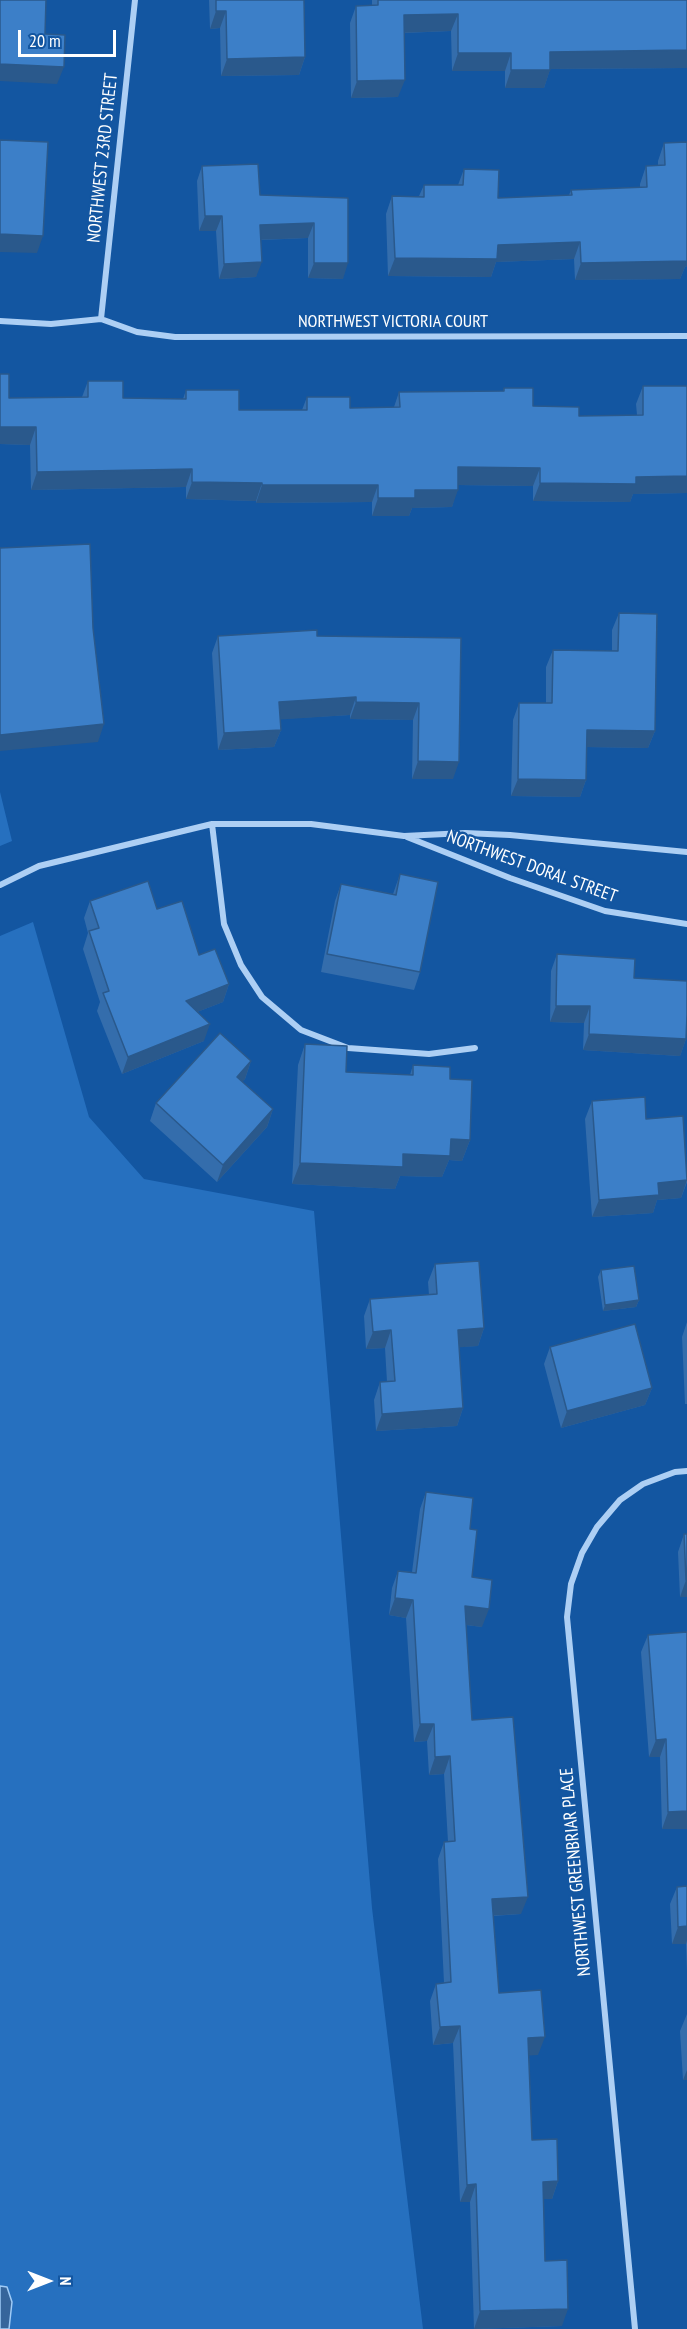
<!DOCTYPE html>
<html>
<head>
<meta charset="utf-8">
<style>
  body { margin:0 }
  #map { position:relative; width:687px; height:2329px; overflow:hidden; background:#1356a1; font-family:"PT Sans Narrow",sans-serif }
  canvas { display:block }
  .north { position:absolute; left:18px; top:2251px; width:60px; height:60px; -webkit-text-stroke:4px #1356a1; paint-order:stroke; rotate:90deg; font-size:16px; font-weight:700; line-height:24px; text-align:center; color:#fff }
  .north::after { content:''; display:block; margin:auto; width:21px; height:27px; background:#fff; clip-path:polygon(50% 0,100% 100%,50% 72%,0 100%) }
  .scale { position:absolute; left:18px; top:30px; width:98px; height:27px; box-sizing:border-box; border:3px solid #fff; border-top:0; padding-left:8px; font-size:18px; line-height:21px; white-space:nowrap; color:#fff; -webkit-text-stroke:4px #1356a1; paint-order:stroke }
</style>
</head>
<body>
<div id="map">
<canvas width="687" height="2329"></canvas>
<div class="north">N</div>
<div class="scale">20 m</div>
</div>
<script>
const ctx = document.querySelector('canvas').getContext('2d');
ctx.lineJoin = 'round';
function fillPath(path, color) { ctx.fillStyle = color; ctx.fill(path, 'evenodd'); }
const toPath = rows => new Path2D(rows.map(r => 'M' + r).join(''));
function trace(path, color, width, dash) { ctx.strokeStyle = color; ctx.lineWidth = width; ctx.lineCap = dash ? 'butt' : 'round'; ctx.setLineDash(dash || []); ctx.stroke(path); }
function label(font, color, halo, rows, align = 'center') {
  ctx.font = font + ' "PT Sans Narrow",sans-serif'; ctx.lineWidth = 4.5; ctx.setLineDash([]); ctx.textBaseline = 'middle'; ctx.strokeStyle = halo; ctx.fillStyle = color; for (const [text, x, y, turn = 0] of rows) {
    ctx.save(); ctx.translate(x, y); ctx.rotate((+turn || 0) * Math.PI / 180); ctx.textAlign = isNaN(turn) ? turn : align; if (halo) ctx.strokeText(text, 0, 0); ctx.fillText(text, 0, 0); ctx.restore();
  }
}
fillPath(toPath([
  [0,792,12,841,0,846],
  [33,922,89,1117,144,1179,314,1211,372,1908,423,2329,0,2329,0,936]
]), '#2670bf');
const water = toPath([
  [0,2286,7,2287,12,2302,9,2329,0,2329,0,2286]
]);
fillPath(water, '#36659b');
trace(water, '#9fcbf7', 1.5);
trace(toPath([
  [101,319,135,0],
  [0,321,51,324,101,319,137,332,175,337,687,336],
  [212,824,224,924,241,965,262,997,301,1030,348,1048,429,1054,475,1048],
  [407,837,510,878,605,911,687,924],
  [0,885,39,866,212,824,311,824,404,836,465,833,510,835,687,852],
  [635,2329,567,1617,571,1584,582,1553,597,1527,620,1500,643,1484,675,1472,687,1471]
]), '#adcff4', 6);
fillPath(toPath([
  [209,0,304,0,305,57,299,75,221,76,220,28,210,29],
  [372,0,687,0,687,68,550,69,544,88,505,88,505,71,452,71,451,31,404,33,398,97,351,98,350,23,356,6,372,5],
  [687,142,687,266,685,267,680,279,575,280,574,259,496,262,491,277,388,276,386,214,392,196,419,196,424,185,458,185,464,169,498,198,569,195,571,190,640,187,640,184,646,166,658,166,658,161,664,143],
  [202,166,260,195,348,198,343,279,308,278,308,238,261,240,256,277,219,279,216,231,199,231,197,181],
  [0,374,9,398,82,397,88,381,123,398,183,399,186,390,239,410,302,410,307,397,350,408,394,407,399,392,503,391,504,388,533,406,579,416,637,415,636,404,643,386,687,386,687,493,633,494,630,502,533,501,533,486,458,485,452,507,412,508,409,516,372,516,372,502,256,503,256,501,186,499,186,487,31,490,30,445,0,444],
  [619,613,655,731,648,748,587,747,586,780,580,797,511,796,513,720,519,703,546,703,546,667,553,650,612,651,612,630],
  [218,636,461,638,453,779,412,779,413,720,350,719,350,715,280,719,281,730,274,747,218,750,212,653],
  [400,874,420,972,414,990,321,972,335,901,341,884,393,894],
  [90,901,157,909,199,955,229,984,223,1002,197,1012,204,1041,122,1074,97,1011,100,1002,83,949,88,933,84,918],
  [557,954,634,978,686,1039,680,1056,583,1050,584,1023,550,1022,551,971],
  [305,1044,346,1072,410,1075,413,1065,450,1079,470,1140,462,1161,449,1160,442,1177,400,1176,395,1189,292,1184,298,1065],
  [251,1061,245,1079,242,1081,273,1109,267,1127,217,1182,150,1121,156,1103],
  [592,1101,646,1119,687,1172,687,1182,681,1198,657,1200,653,1213,592,1217,585,1119],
  [435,1264,484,1328,478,1346,459,1347,463,1408,457,1426,376,1431,374,1400,380,1382,387,1382,385,1348,366,1349,364,1316,370,1299,429,1295,428,1282],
  [601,1270,639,1300,636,1307,603,1311,598,1277],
  [687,1322,687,1404,685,1404,682,1337],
  [550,1347,652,1388,645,1405,561,1428,544,1364],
  [426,1492,470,1529,472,1577,482,1627,466,1625,472,1720,521,1914,493,1916,499,1993,538,2055,529,2055,532,2140,558,2181,552,2199,543,2199,545,2261,562,2326,474,2329,470,2202,460,2202,453,2043,433,2045,430,2001,436,1984,444,1983,438,1859,444,1842,448,1842,444,1774,429,1775,427,1741,414,1742,406,1618,389,1615,392,1588,398,1571,412,1572,420,1509],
  [684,1534,687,1597,680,1597,678,1552],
  [687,1632,687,1829,662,1829,660,1757,649,1757,641,1652,648,1635],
  [687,1886,687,1972,686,1944,672,1944,670,1904,677,1887],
  [687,2014,687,2080,683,2080,680,2031]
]), '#346dac');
fillPath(toPath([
  [216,11,226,11,220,28,210,29],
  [458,14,451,31,397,33,404,15],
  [687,50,687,68,544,69,550,52],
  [458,53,511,53,505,71,452,71],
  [305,57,299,75,221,76,227,59],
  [0,64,64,67,57,84,0,81],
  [511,70,550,70,544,88,505,88],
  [405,80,398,97,351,98,357,81],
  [205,216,222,216,216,231,199,231],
  [314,223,308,238,254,240,260,225],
  [0,234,43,236,37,253,0,252],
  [580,242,574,259,496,262,491,277,388,276,395,258,498,245],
  [687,249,687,266,685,267,680,279,575,280,581,263],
  [262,262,256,277,219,279,224,264],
  [314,263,348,263,343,279,308,278],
  [0,427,36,427,30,445,0,444],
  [458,467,540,468,533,486,451,485],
  [192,469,186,487,31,490,37,472],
  [687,476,687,493,633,494,630,502,533,501,540,483,636,477],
  [192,482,262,483,256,501,186,499],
  [262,485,378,485,372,502,256,503],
  [415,490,458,490,452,507,412,508,409,516,372,516,378,498],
  [356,697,350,715,273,720,279,702],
  [356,702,419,703,413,720,350,719],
  [104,724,98,742,0,751,0,735],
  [281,730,274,747,218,750,224,733],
  [587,730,655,731,648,748,580,747],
  [418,761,459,762,453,779,412,779],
  [518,779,586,780,580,797,511,796],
  [229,984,223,1002,179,1019,186,1001],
  [556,1006,590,1006,584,1023,550,1022],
  [210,1024,204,1041,122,1074,128,1057],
  [589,1034,686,1039,680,1056,583,1050],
  [251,1061,245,1079,231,1094,237,1077],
  [273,1109,267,1127,217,1182,223,1165],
  [451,1139,470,1140,462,1161,449,1160,442,1177,400,1176,395,1189,292,1184,300,1163,403,1154],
  [687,1180,681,1198,657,1200,653,1213,592,1217,599,1200,658,1183],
  [639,1300,636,1307,603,1311,605,1305],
  [484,1328,478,1346,451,1348,458,1330],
  [391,1330,385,1348,366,1349,373,1332],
  [652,1388,645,1405,561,1428,567,1411],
  [463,1408,457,1426,376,1431,382,1414],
  [686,1580,687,1580,687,1597,680,1597],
  [395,1598,413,1600,406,1618,389,1615],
  [465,1606,489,1609,482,1627,459,1624],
  [420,1724,434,1724,427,1741,414,1742],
  [666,1739,660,1757,649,1757,656,1740],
  [450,1756,444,1774,429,1775,435,1757],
  [687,1811,687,1829,662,1829,668,1812],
  [528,1897,521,1914,486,1916,492,1899],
  [687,1926,687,1940,686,1944,672,1944,678,1927],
  [460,2026,453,2043,433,2045,440,2027],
  [545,2037,538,2055,522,2056,528,2038],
  [687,2070,687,2080,683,2080],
  [558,2181,552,2199,536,2199,543,2182],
  [476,2184,470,2202,460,2202,467,2185],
  [568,2309,562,2326,474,2329,480,2311]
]), '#2a598c');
const building = toPath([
  [0,0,46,0,45,34,65,35,64,67,0,64,0,0],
  [216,0,304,0,305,57,227,59,226,11,216,11,216,0],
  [378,0,687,0,687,50,550,52,550,70,511,70,511,53,458,53,458,14,404,15,405,80,357,81,356,6,378,5,378,0],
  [0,140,48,142,43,236,0,234,0,140],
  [687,142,687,261,581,263,580,242,498,245,497,259,395,258,392,196,424,197,424,185,463,185,464,169,499,170,498,198,572,195,571,190,647,187,646,166,665,165,664,143,687,142],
  [258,164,260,195,348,198,348,263,314,263,314,223,260,225,262,262,224,264,222,216,205,216,202,166,258,164],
  [0,374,9,374,9,398,88,397,88,381,123,381,123,398,186,399,186,390,239,390,239,410,307,410,307,397,350,397,350,408,400,407,399,392,504,391,504,388,533,388,533,406,579,407,579,416,643,415,643,386,687,386,687,476,636,477,636,484,540,483,540,468,458,467,458,490,415,490,415,498,378,498,378,485,262,485,262,483,192,482,192,469,37,472,36,427,0,427,0,374],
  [90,544,93,628,104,724,0,735,0,548,90,544],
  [619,613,657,614,655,731,587,730,586,780,518,779,519,703,552,703,553,650,618,651,619,613],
  [317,630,317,636,461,638,459,762,418,761,419,703,356,702,356,697,279,702,281,730,224,733,218,636,317,630],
  [400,874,438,882,420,972,327,954,341,884,396,895,400,874],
  [148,881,157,909,182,901,199,955,215,949,229,984,186,1001,210,1024,128,1057,103,993,109,991,89,931,99,928,90,901,148,881],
  [557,954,635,959,634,978,687,981,687,1015,686,1039,589,1034,590,1006,556,1006,557,954],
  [220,1033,251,1061,237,1077,273,1109,223,1165,156,1103,220,1033],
  [305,1044,347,1046,346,1072,413,1075,413,1065,450,1067,450,1079,472,1080,470,1140,451,1139,450,1156,403,1154,403,1167,300,1163,305,1044],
  [645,1097,646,1119,683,1116,687,1180,658,1183,659,1195,599,1200,592,1101,645,1097],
  [479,1261,484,1328,458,1330,463,1408,382,1414,380,1382,395,1381,391,1330,373,1332,370,1299,437,1294,435,1264,479,1261],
  [634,1266,639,1300,605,1305,601,1270,634,1266],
  [635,1324,652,1388,567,1411,550,1347,635,1324],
  [426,1492,473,1498,470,1529,477,1530,472,1577,492,1580,489,1609,465,1606,472,1720,513,1717,528,1897,492,1899,499,1993,541,1990,545,2037,528,2038,532,2140,557,2139,558,2181,543,2182,545,2261,567,2260,568,2309,480,2311,476,2184,467,2185,460,2026,440,2027,436,1984,451,1982,444,1842,455,1841,450,1756,435,1757,434,1724,420,1724,413,1600,395,1598,398,1571,416,1573,426,1492],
  [684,1534,687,1534,687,1580,686,1580,684,1534],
  [687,1632,687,1811,668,1812,666,1739,656,1740,648,1635,687,1632],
  [687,1886,687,1926,678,1927,677,1887,687,1886]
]);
fillPath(building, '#3c7fc8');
trace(building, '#2a598c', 1.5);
label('18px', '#fff', '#1356a1', [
  ["NORTHWEST 23RD STREET",103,158,-84],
  ["NORTHWEST VICTORIA COURT",393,322],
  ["NORTHWEST DORAL STREET",532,867,20],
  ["NORTHWEST GREENBRIAR PLACE",576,1872,-95]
]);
</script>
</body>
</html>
